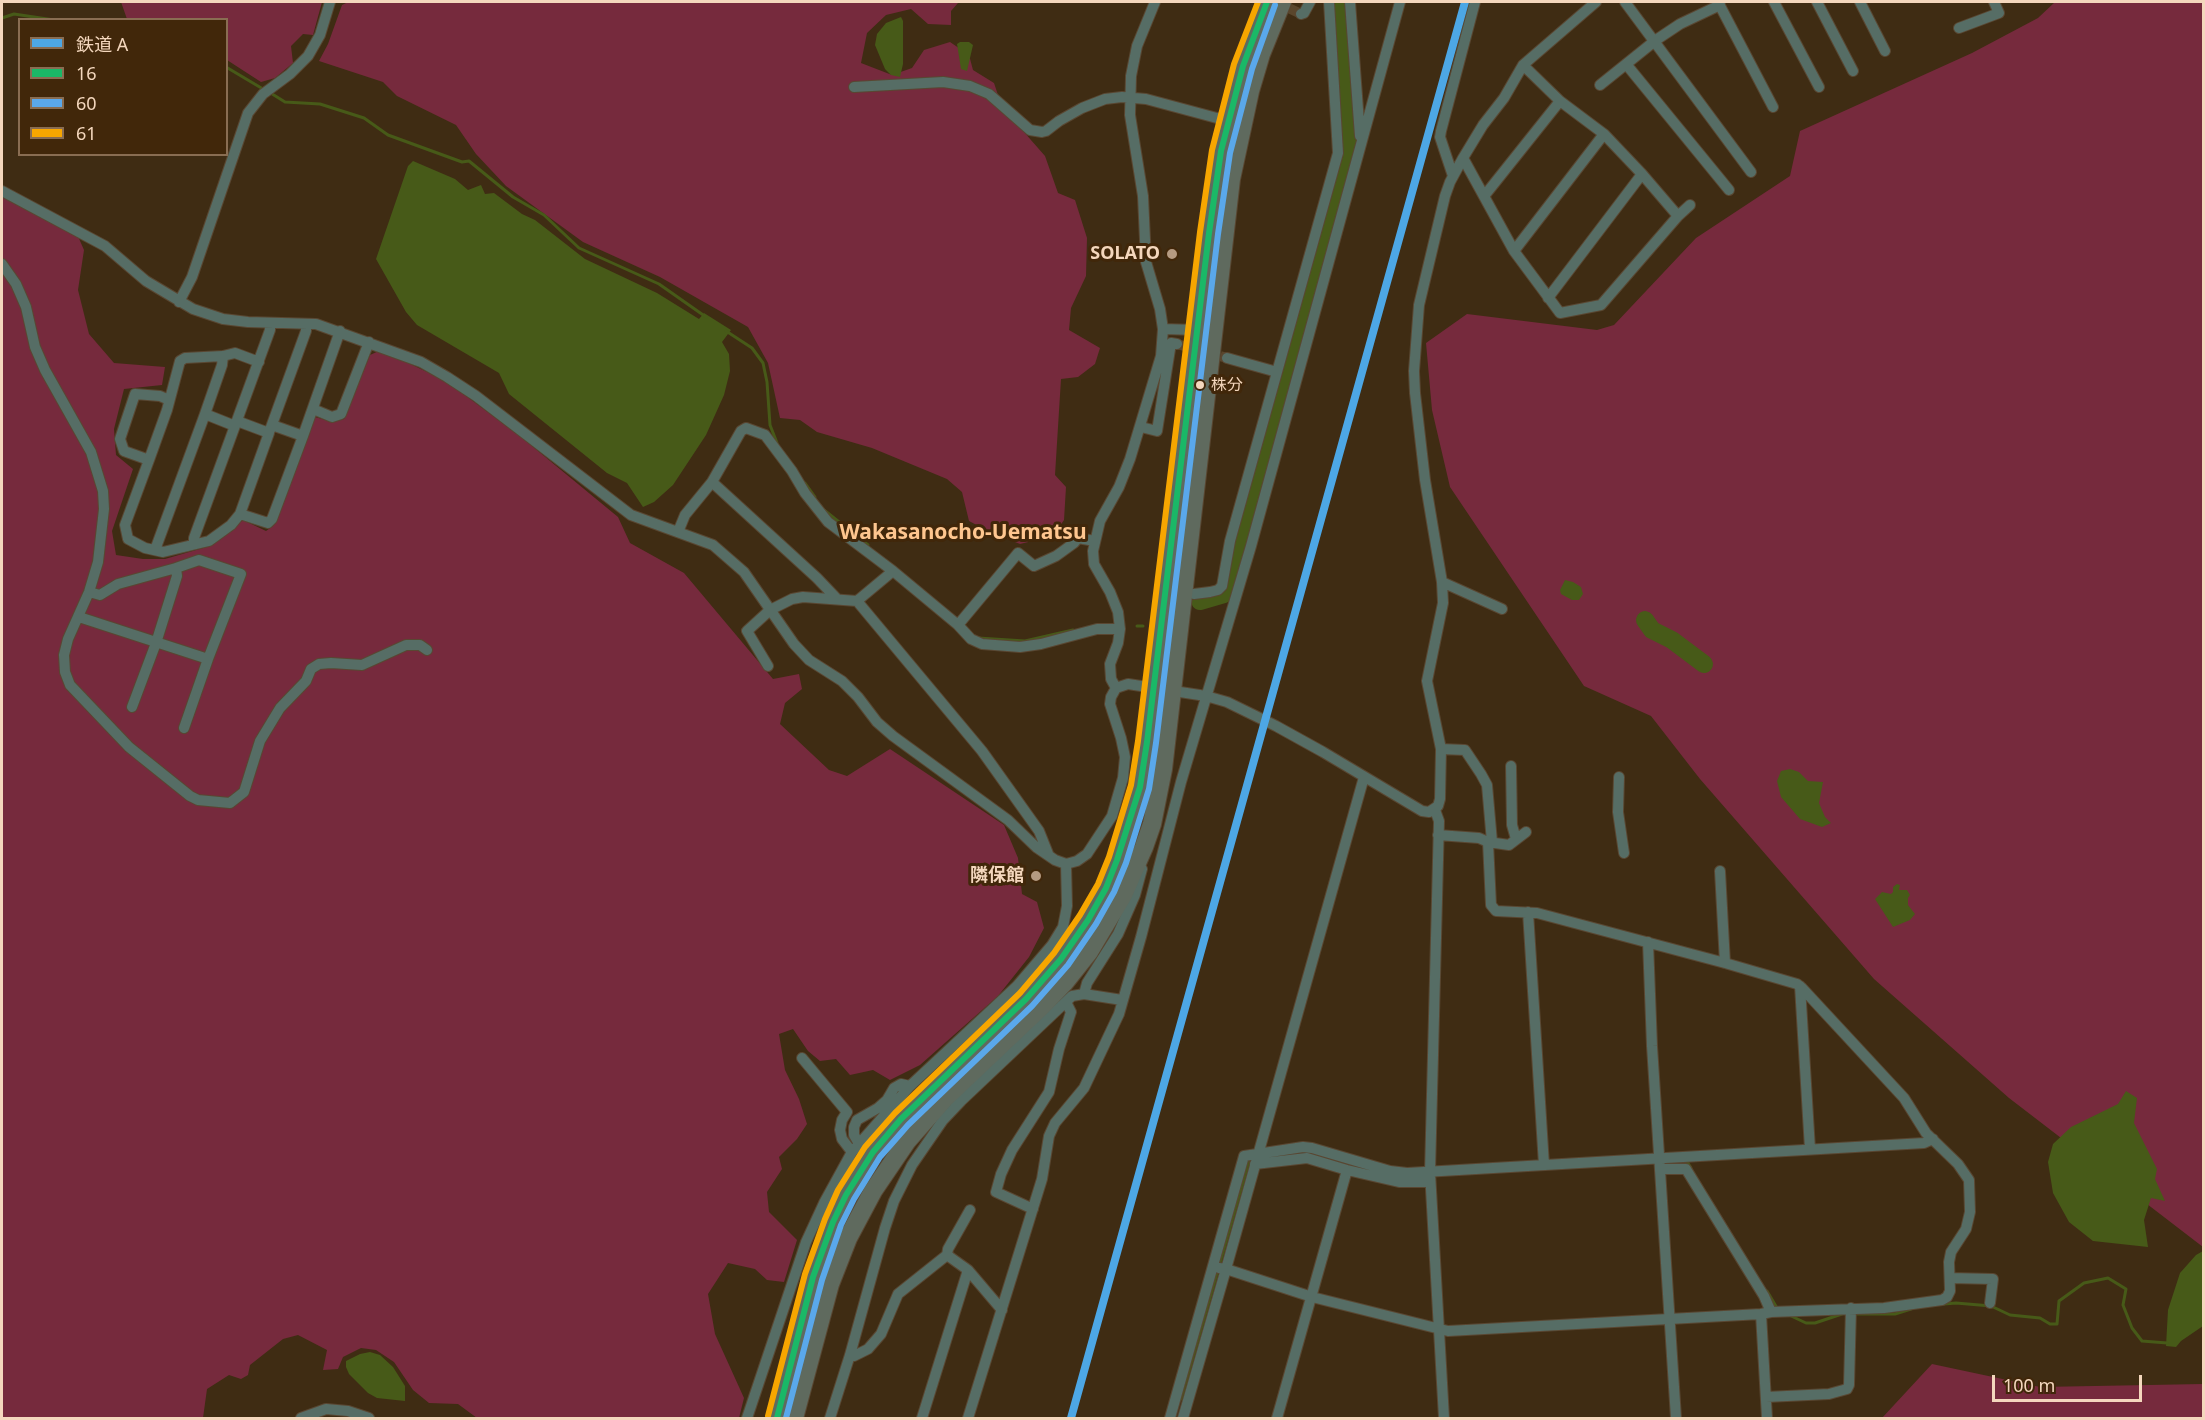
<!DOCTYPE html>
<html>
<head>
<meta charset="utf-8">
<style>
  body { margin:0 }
  #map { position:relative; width:2205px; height:1420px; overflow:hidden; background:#3f2c13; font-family:"Noto Sans","Noto Sans JP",sans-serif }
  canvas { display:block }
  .frame { position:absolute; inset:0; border:3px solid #f4d7bd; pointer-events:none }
  .legend { position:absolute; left:18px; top:18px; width:210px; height:138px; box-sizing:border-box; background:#41270a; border:2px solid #896d52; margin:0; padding:8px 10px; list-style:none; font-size:18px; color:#f4d7bd }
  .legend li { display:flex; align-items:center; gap:12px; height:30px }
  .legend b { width:30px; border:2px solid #896d52 }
  .scale { position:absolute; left:1992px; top:1375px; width:150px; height:27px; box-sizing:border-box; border:3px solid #f4d7bd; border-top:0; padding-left:8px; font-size:18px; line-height:21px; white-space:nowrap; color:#f4d7bd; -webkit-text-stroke:4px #41270a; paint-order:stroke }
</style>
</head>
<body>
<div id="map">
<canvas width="2205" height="1420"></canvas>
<div class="frame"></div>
<ul class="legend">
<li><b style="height:8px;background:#4da7e5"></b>鉄道 A</li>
<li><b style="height:8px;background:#1ab867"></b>16</li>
<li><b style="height:8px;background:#5aa8eb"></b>60</li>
<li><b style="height:8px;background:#f7a600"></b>61</li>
</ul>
<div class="scale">100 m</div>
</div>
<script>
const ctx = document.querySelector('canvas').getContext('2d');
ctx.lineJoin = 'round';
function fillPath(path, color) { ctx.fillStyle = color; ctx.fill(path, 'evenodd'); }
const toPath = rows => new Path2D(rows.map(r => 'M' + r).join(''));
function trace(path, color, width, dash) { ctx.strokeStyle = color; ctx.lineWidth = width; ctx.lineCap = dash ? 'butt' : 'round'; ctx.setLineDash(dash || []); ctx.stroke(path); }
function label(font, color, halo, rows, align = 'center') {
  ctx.font = font + ' "Noto Sans","Noto Sans JP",sans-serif'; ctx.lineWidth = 6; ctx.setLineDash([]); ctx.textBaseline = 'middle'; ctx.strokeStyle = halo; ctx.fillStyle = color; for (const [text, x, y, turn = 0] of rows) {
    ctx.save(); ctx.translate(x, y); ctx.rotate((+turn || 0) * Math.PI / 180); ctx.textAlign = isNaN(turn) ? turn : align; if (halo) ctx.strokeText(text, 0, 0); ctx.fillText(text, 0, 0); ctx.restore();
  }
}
fillPath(toPath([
  [121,2,322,2,313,35,303,34,291,46,293,63,275,78,261,82,227,60,226,20,127,19],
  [348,2,970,2,958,3,951,11,951,25,928,24,911,9,886,15,867,33,861,63,892,75,912,68,924,50,950,42,969,55,973,70,994,83,1002,107,1045,156,1058,193,1075,200,1087,238,1086,276,1071,308,1069,330,1100,348,1095,364,1078,377,1061,379,1055,475,1066,487,1064,520,1053,536,1020,544,990,532,969,521,962,492,947,479,872,448,817,432,800,420,780,418,768,363,748,327,660,277,583,242,506,186,476,154,456,125,397,96,383,82,319,61,328,44,342,5],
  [2055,2,2203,2,2203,1247,2009,1098,1874,979,1700,779,1651,716,1584,686,1450,487,1432,410,1426,343,1467,314,1597,330,1614,325,1696,238,1790,176,1800,131,1972,53,2038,18],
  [2,196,77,234,84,250,78,290,89,334,114,363,165,367,162,385,124,389,114,429,116,455,133,469,112,531,116,555,143,559,165,559,210,546,243,520,266,531,273,526,315,417,333,422,344,419,370,355,381,350,446,381,521,437,618,517,630,543,684,573,773,679,799,674,802,689,785,703,780,724,829,770,847,776,890,749,1004,825,1018,858,1022,894,1037,902,1044,928,1029,957,998,996,920,1065,890,1080,873,1070,850,1075,836,1059,820,1061,808,1051,793,1029,779,1034,785,1070,799,1099,807,1124,797,1139,779,1157,782,1169,767,1192,769,1212,797,1240,784,1282,767,1280,755,1269,728,1263,708,1294,715,1334,744,1398,739,1418,477,1418,458,1404,429,1403,413,1390,394,1362,376,1350,361,1348,343,1357,338,1369,323,1370,327,1350,298,1335,283,1339,250,1365,248,1375,241,1379,229,1375,207,1389,203,1418,2,1418],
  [1932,1364,2040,1387,2203,1384,2203,1418,1882,1418]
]), '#762a3d');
fillPath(toPath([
  [901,17,903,21,903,64,900,77,891,75,885,69,875,45,877,34,886,23],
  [960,42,969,42,973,45,967,71,961,69,957,44],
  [413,161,455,179,468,190,481,185,485,194,494,193,522,214,535,220,585,259,657,293,699,319,704,313,731,330,722,342,729,354,730,371,724,395,706,435,673,485,654,502,643,507,627,483,607,473,509,394,499,373,417,325,406,312,376,259,408,166],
  [1565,580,1573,582,1581,587,1583,594,1579,600,1572,600,1561,594,1560,590],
  [1790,769,1799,772,1808,781,1823,782,1819,803,1825,817,1831,823,1822,827,1800,819,1781,797,1777,781,1781,771],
  [1897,884,1900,885,1899,890,1907,890,1910,895,1908,898,1908,905,1915,914,1910,920,1893,927,1875,899,1882,892,1891,894,1893,892,1893,887],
  [2126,1091,2137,1098,2134,1123,2157,1169,2155,1179,2165,1201,2151,1198,2144,1220,2148,1247,2093,1241,2069,1222,2053,1193,2048,1162,2053,1144,2071,1127,2118,1104],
  [2203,1251,2203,1326,2181,1341,2176,1347,2166,1346,2168,1310,2180,1273,2196,1255],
  [370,1352,380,1355,393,1367,405,1386,405,1401,377,1398,368,1393,349,1374,346,1367,346,1361,360,1354]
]), '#475a18');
trace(toPath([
  [2,18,14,14,54,20],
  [226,67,263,89],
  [269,92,285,102,320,104,364,118,388,135,462,162,469,161,513,197,544,215,579,248,659,284,706,317],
  [726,331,752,348,763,363,767,382,770,425,777,443],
  [805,483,815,497],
  [824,510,868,545],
  [1137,626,1143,626],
  [978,638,1025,641,1073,630],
  [1283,1156,1307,1152,1321,1157],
  [1677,1164,1688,1163,1691,1168],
  [1767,1291,1777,1308],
  [1944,1304,1956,1303,1991,1306,2010,1315,2040,1318,2050,1324,2057,1324,2059,1301,2084,1283,2108,1278,2126,1289,2123,1305,2132,1328,2142,1341,2167,1343],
  [1852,1314,1895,1314,1911,1309],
  [1789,1315,1806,1323,1815,1323,1842,1314],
  [1181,1399,1249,1161,1251,1161]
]), '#475a18', 3);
trace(toPath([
  [1200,601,1224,594,1230,576,1350,141,1339,2],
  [1645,620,1652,630,1672,640,1704,664]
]), '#475a18', 18);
trace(toPath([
  [1276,2,1301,14],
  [1177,344,1227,358]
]), '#5a462c', 10, [10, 5]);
const minor = toPath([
  [1350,2,1360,136],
  [1625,2,1751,172],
  [1718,2,1773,107],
  [1774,2,1819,87],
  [1817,2,1853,71],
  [1860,2,1885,51],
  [1301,14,1304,13,1310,2],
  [1959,28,1999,13,1994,2],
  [1626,64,1729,190],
  [1600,85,1656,40,1680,24,1720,5],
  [854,87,943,82,970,86,989,94,1030,130,1042,132,1046,131,1059,121,1082,108,1105,99,1122,97,1146,99,1228,121],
  [1463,158,1514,251,1560,313,1601,305,1678,216,1642,174,1604,134,1560,101,1523,65],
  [1453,176,1440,137,1441,131,1475,2],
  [2,191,105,246,146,281,193,309,223,319,248,322,316,324,421,362,447,377,476,396,631,515,713,545,744,572,794,644,809,660,842,681,858,697,877,722,893,736,1008,820,1036,847,1055,860,1066,864],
  [1485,195,1560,101],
  [1678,216,1690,205],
  [1514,251,1604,134],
  [2,264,16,284,26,307,35,347,45,370,91,452,103,491,104,509,98,562,89,592,68,639,64,655,65,672,70,685,129,747,190,796,198,800,230,803,244,792,260,741,280,708,306,681,311,669,319,664,331,663,362,665,406,645,420,645,427,650],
  [1548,298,1642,174],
  [179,302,192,277,248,113,263,94,290,74,308,56,320,35,330,2],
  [1163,329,1197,330],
  [223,356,235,353,259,362],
  [1227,358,1277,372],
  [169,400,160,396,135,394,120,439,124,451,149,460,125,525,128,539,145,548,163,552,209,541,231,525,240,514,269,433,237,421],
  [313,409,332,417,341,414,369,342],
  [272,425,303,436,340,331],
  [1141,427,1157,431,1171,343,1177,344],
  [270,430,306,331,306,324],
  [149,460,167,410,180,361,185,358,223,356,222,365,205,414],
  [712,482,817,578,837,599],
  [240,514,268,523,272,519,303,436],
  [678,532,685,515,712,482,741,431,746,428,765,435,792,471,805,493,828,522,893,571,958,625,971,639,982,644,1020,647,1041,644,1097,629,1120,629],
  [194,544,194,538,270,330,270,323],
  [155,550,205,414,235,426],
  [176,568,199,560,241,574,208,659],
  [1442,582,1502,609],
  [89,592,100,595,118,584,176,568,177,576,156,643,132,707],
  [1194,594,1210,592,1218,590,1222,586,1230,541,1338,153,1329,2],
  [857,601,982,751,1039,831,1049,856],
  [79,617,208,659,184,728],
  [958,625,1018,553,1034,566,1056,556,1074,543,1078,538,1095,541],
  [768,666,747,631,770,610,792,599,803,597,857,601,893,571],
  [1116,688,1111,679,1110,664,1118,643,1120,629,1118,612,1110,592,1094,564,1093,551,1100,521,1119,487,1130,459,1161,356,1163,329,1160,309,1146,262,1143,196,1130,115,1131,76,1137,46,1155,2],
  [1441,749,1465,750,1481,774,1487,785,1492,842],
  [1511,766,1512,825,1516,839],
  [1619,777,1618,812,1624,853],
  [1435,810,1439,821,1430,1172,1444,1418],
  [1488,842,1509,845,1526,832],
  [1720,871,1725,963],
  [1528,912,1544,1165],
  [1648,942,1652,1046,1676,1418],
  [1800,986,1810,1149],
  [1084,994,1122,1000],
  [802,1058,847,1112,842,1120,840,1130,842,1139,852,1152],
  [858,1142,854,1135,854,1127,857,1120,878,1108,887,1100,894,1088,901,1084,910,1086],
  [1255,1164,1307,1158,1347,1170,1399,1182,1430,1182],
  [1660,1169,1686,1169,1764,1296,1771,1312],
  [1033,1209,996,1192,1001,1174,1012,1150,1049,1092,1059,1049,1071,1012,1066,1002],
  [947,1255,968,1270,1002,1310],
  [1219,1268,1226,1269,1364,777],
  [1950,1278,1993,1279,1990,1303],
  [1761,1314,1767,1418],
  [850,1355,854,1356,868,1349,881,1334,898,1294,947,1255,948,1249,970,1210],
  [1766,1397,1829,1394,1847,1389,1849,1385,1851,1308],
  [301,1418,326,1409,348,1411,369,1418],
  [747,1418,806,1242,824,1203,852,1152,910,1086,1017,986,1052,945,1063,927,1067,906,1066,864,1077,861,1087,854,1112,816,1123,778,1125,757,1121,738,1110,704,1111,697,1116,688,1128,684,1206,696,1227,702,1276,726,1323,752,1422,811,1429,812,1438,806,1440,799,1441,749,1427,681,1443,603,1442,582,1425,480,1415,393,1414,371,1419,305,1445,196,1450,182,1463,158,1483,125,1504,98,1523,65,1596,2],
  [830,1418,850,1355,885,1228,894,1201,912,1165,943,1120,961,1101,1072,996,1084,994,1087,983,1118,934,1135,895,1142,869],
  [922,1418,968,1270],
  [968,1418,1042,1179,1049,1136,1055,1123,1084,1088,1119,1014,1141,937,1181,782,1251,546,1400,2],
  [1170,1418,1244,1156,1303,1147,1312,1148,1390,1171,1407,1173,1924,1143,1933,1139],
  [1183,1418,1226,1269,1312,1297,1448,1331,1761,1314,1771,1312,1884,1308,1942,1300,1947,1297,1950,1291,1949,1262,1951,1252,1966,1229,1970,1212,1969,1180,1958,1164,1926,1133,1904,1098,1802,988,1797,984,1725,963,1537,913,1496,911,1491,905,1488,842,1479,838,1438,835],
  [1277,1418,1347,1170]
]);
const trunk = toPath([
  [777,1418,813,1277,833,1222,846,1195,873,1152,901,1119,929,1090,1026,999,1061,959,1088,920,1106,888,1117,860,1140,787,1147,742,1209,233,1221,151,1243,66,1267,2],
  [794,1418,830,1284,848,1238,873,1191,907,1141,944,1099,1042,1006,1065,982,1089,952,1123,895,1144,847,1152,824,1163,769,1231,179,1250,91,1261,54,1282,2]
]);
trace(minor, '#594732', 12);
trace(trunk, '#594732', 20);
trace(minor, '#566d65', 10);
trace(trunk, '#5f6a5e', 18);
trace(toPath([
  [777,1418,813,1277,833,1222,846,1195,873,1152,901,1119,1026,999,1061,959,1088,920,1106,888,1117,860,1140,787,1147,742,1209,233,1221,151,1243,66,1267,2]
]), '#1ab867', 6);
trace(toPath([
  [786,1418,822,1280,841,1225,854,1199,880,1157,908,1125,1032,1006,1068,965,1096,924,1114,892,1126,863,1149,789,1156,743,1218,234,1230,153,1252,69,1275,5]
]), '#5aa8eb', 6);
trace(toPath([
  [768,1416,805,1274,825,1219,838,1190,865,1147,895,1113,1020,993,1054,953,1080,915,1098,884,1109,857,1131,785,1138,741,1200,232,1212,150,1234,64,1258,2]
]), '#f7a600', 6);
trace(toPath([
  [1071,1418,1465,2]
]), '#4da7e5', 8);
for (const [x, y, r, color] of [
  [1172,254,6,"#b59b82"],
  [1200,385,5,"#f4d7bd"],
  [1036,876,6,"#b59b82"]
]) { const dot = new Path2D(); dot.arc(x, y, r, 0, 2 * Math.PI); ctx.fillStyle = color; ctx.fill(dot); trace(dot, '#41270a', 2); }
label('16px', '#f4d7bd', '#41270a', [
  ["株分",1211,385]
], 'left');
label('bold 18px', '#f4d7bd', '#41270a', [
  ["SOLATO",1160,254],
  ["隣保館",1024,876]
], 'right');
label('bold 21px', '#fec68f', '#41270a', [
  ["Wakasanocho-Uematsu",963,533]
]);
</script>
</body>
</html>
